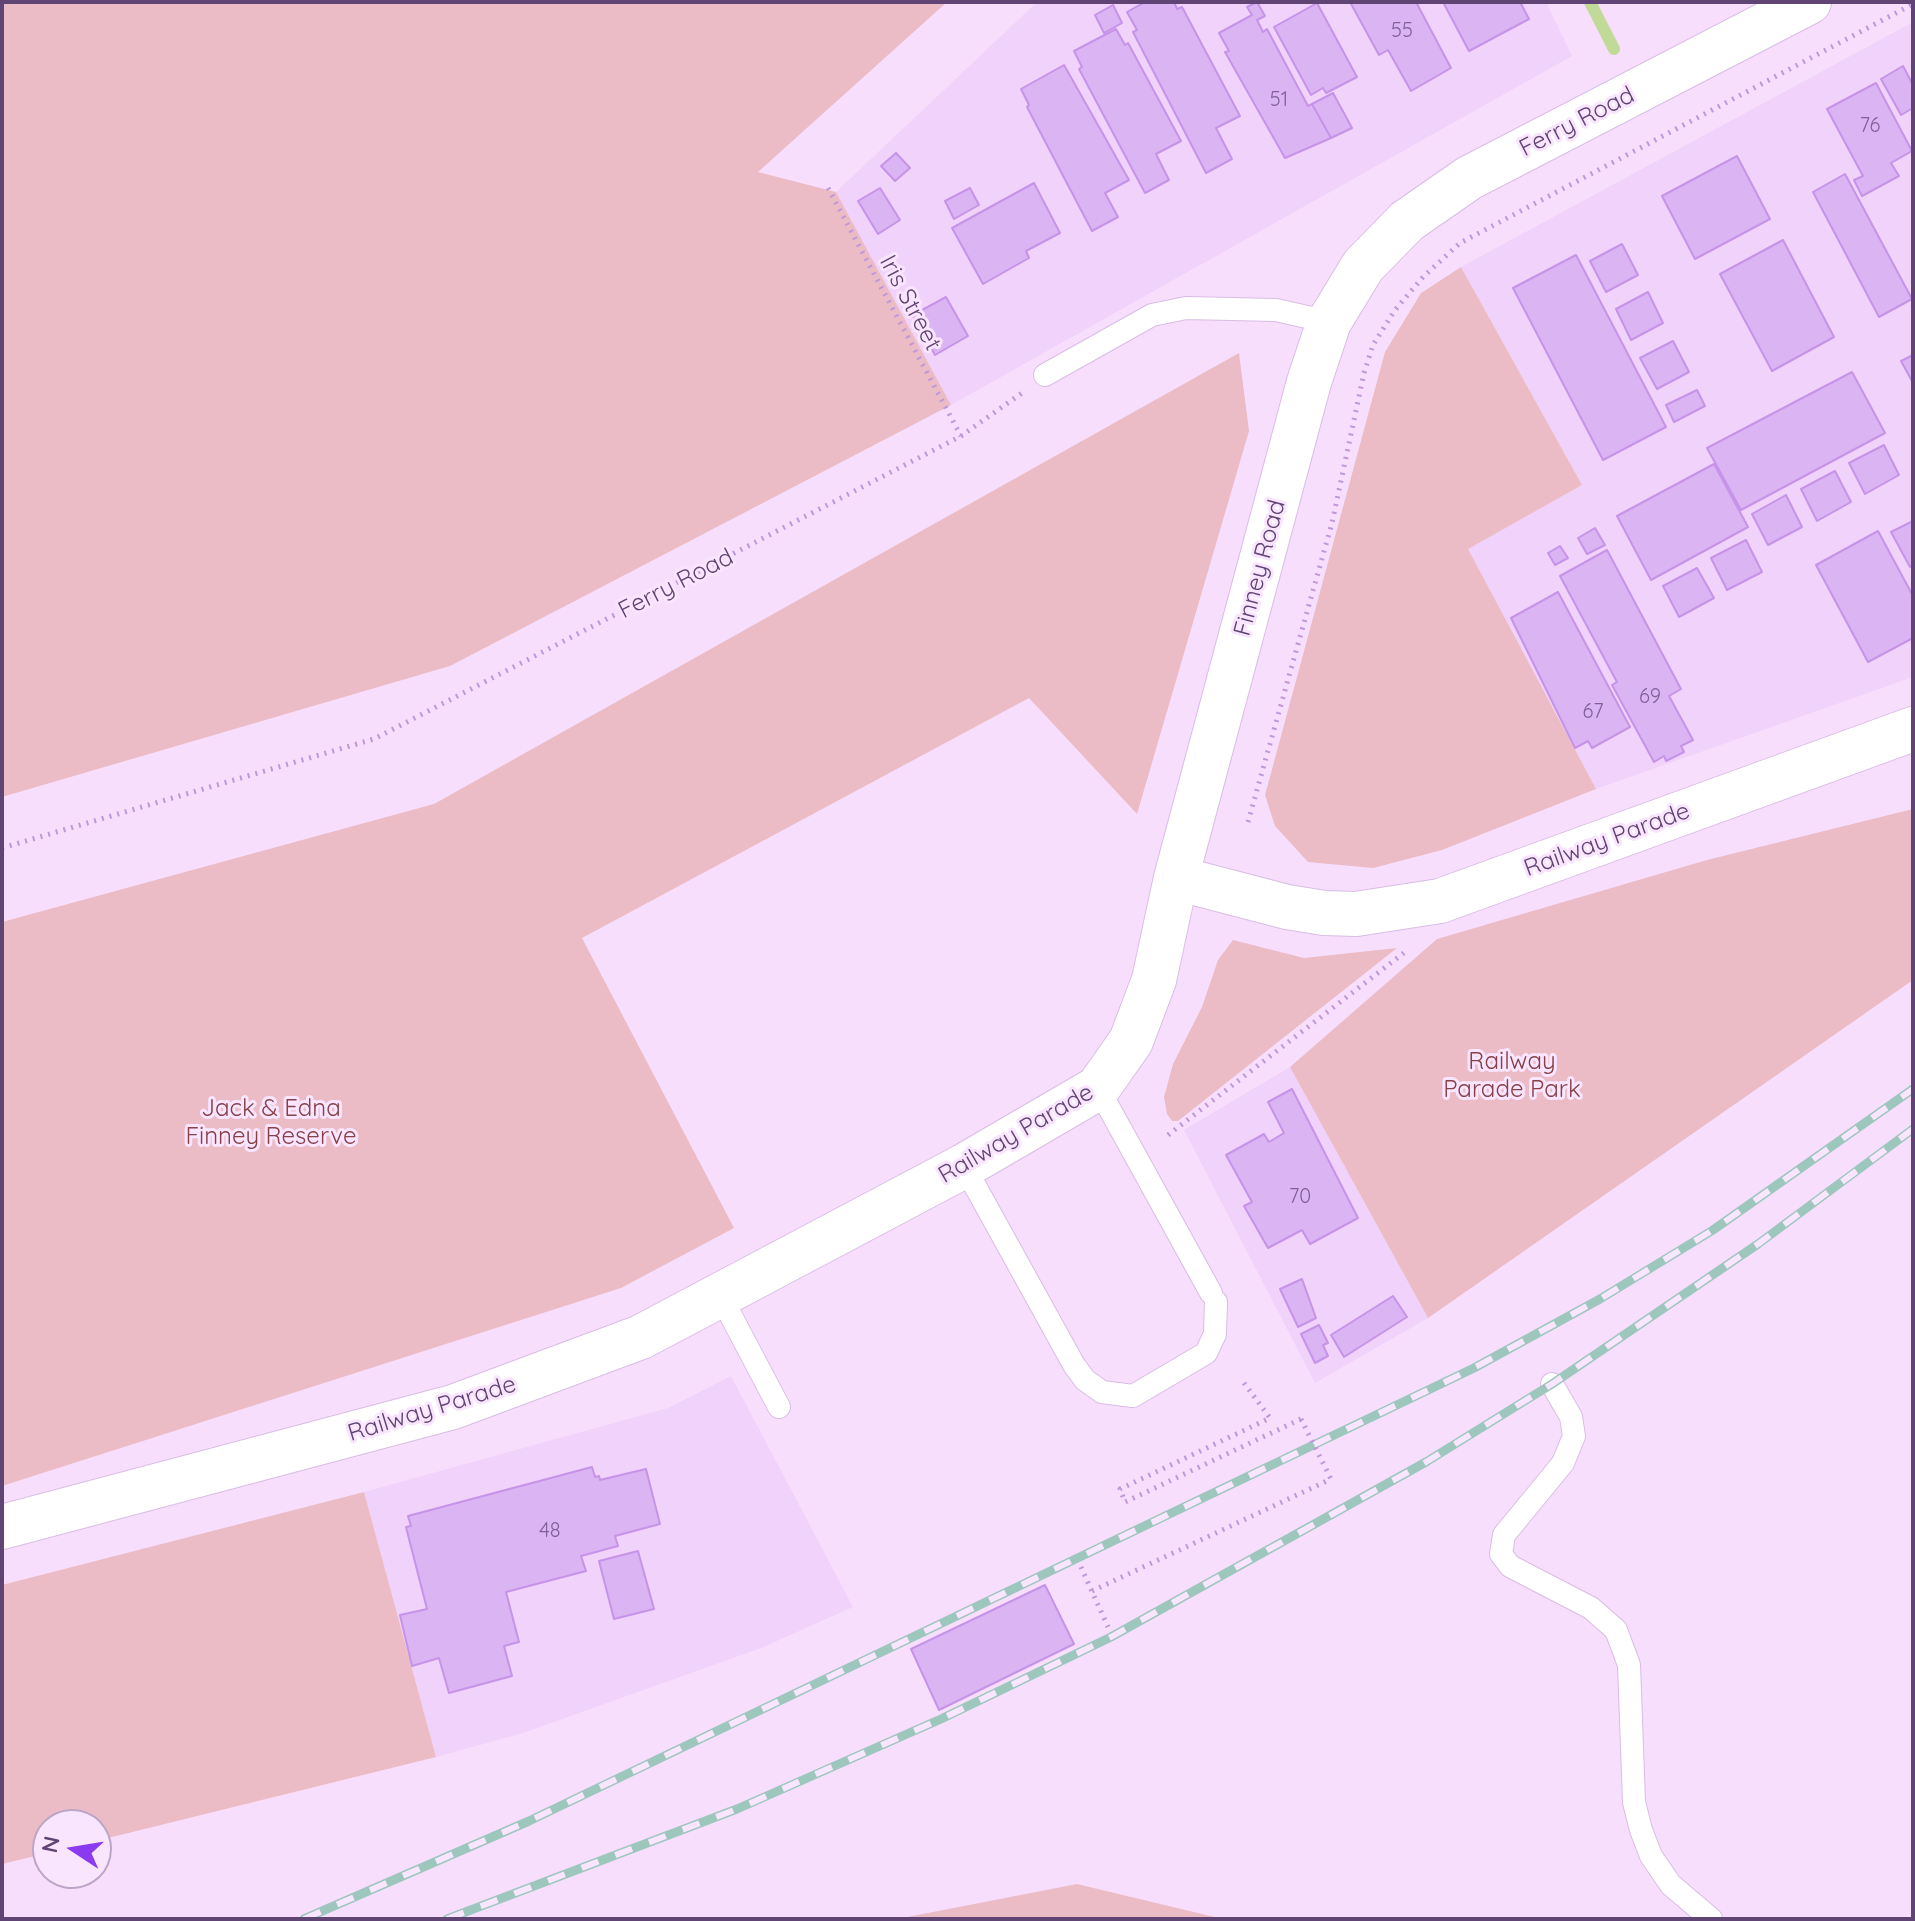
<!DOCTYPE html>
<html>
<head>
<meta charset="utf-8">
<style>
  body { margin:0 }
  #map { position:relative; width:1915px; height:1921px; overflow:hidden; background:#f8defd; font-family:Quicksand,sans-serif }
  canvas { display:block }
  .frame { position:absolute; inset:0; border:4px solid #604574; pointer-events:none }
  .north { position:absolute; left:32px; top:1809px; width:80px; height:80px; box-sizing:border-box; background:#fae5ff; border:2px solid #bca5c7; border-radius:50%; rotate:282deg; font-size:22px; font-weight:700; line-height:32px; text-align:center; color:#604574 }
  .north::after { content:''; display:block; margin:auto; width:28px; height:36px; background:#8a3bf0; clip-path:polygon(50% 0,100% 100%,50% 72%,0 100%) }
</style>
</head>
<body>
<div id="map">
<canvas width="1915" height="1921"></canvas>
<div class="frame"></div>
<div class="north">N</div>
</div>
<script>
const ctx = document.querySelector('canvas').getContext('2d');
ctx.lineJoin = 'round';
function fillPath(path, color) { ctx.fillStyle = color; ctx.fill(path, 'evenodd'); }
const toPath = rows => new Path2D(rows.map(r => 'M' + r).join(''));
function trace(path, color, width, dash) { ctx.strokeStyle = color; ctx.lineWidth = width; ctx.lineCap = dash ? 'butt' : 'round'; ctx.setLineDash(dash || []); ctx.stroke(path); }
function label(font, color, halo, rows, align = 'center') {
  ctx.font = font + ' Quicksand,sans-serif'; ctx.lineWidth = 6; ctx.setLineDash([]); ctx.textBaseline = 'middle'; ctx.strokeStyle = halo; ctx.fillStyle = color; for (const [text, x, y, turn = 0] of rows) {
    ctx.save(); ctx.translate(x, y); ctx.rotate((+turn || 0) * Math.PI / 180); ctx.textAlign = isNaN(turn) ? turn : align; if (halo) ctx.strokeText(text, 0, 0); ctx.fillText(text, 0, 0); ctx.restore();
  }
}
fillPath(toPath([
  [1037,2,1546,2,1572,56,951,405,836,192],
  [1913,22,1913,677,1596,789,1467,549,1582,485,1461,267],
  [1290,1067,1428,1318,1315,1383,1184,1130],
  [731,1376,853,1607,761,1648,523,1733,436,1757,364,1492,668,1408]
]), '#f1d2fa');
fillPath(toPath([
  [2,2,947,2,758,172,836,192,951,405,450,666,2,797],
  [1461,267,1582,485,1468,549,1596,789,1442,850,1373,868,1308,862,1275,826,1265,795,1385,352,1421,293],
  [1239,353,1249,431,1137,814,1029,698,582,938,734,1228,621,1288,2,1486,2,922,434,804],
  [1913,809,1913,980,1428,1318,1290,1067,1437,939,1707,860],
  [1233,940,1304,958,1397,948,1178,1121,1172,1121,1167,1114,1164,1097,1173,1064,1202,1007,1218,960],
  [364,1492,436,1757,96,1841,96,1825,48,1825,48,1853,2,1864,2,1585],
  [1077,1884,1223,1919,897,1919]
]), '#ebbcc5');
trace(toPath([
  [1590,2,1614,49]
]), '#c1da98', 12);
const building = toPath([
  [1145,2,1174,2,1177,9,1182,7,1240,116,1216,128,1232,159,1206,173,1133,32,1137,30,1127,12,1145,2],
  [1257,2,1265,16,1257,20,1263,32,1267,29,1308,106,1312,104,1331,138,1285,158,1225,52,1229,51,1219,33,1252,15,1247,7,1257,2],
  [1350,2,1416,2,1451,68,1411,91,1388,50,1379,55,1350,2],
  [1443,2,1520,2,1529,19,1469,51,1443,2],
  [1317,3,1357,77,1326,93,1323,88,1311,95,1274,27,1317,3],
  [1113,5,1122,23,1104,33,1095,15,1113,5],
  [1116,29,1125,45,1128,43,1181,141,1156,154,1169,180,1145,193,1079,69,1082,67,1074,51,1116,29],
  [1064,65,1129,180,1105,193,1118,217,1092,231,1027,107,1029,105,1021,89,1064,65],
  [1903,66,1913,85,1913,108,1901,115,1881,79,1903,66],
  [1876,83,1912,151,1891,163,1899,176,1862,196,1854,180,1863,176,1827,109,1876,83],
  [1333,93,1352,128,1331,138,1312,104,1333,93],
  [896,153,910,168,895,181,881,166,896,153],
  [1737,156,1770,219,1695,259,1662,196,1737,156],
  [1845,174,1912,299,1879,317,1813,192,1845,174],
  [1034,183,1060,233,1026,251,1029,258,983,284,952,228,1034,183],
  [880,188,900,220,878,234,858,201,880,188],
  [970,188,979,205,954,219,945,201,970,188],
  [1783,240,1834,337,1772,371,1720,274,1783,240],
  [1622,244,1638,275,1606,292,1590,261,1622,244],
  [1576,255,1666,427,1603,460,1513,288,1576,255],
  [1648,292,1663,323,1631,340,1616,309,1648,292],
  [946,297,968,336,935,355,913,315,946,297],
  [1673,341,1689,372,1657,389,1640,358,1673,341],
  [1913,355,1913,383,1901,361,1913,355],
  [1852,372,1885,433,1741,510,1707,448,1852,372],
  [1697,390,1705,406,1674,422,1666,405,1697,390],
  [1884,445,1899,475,1865,494,1849,463,1884,445],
  [1714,464,1748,527,1651,580,1617,516,1714,464],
  [1835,471,1851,502,1817,521,1801,489,1835,471],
  [1786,495,1802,527,1768,545,1752,514,1786,495],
  [1913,521,1913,565,1910,567,1891,532,1913,521],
  [1595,528,1605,545,1587,554,1578,538,1595,528],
  [1878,531,1913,596,1913,638,1868,662,1816,565,1878,531],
  [1746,540,1762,572,1727,590,1711,558,1746,540],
  [1560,546,1568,558,1555,565,1548,553,1560,546],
  [1607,550,1681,689,1669,696,1693,740,1681,746,1684,752,1666,761,1664,756,1654,762,1612,685,1617,682,1560,576,1607,550],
  [1697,568,1714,598,1679,617,1663,586,1697,568],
  [1558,592,1630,727,1592,748,1588,741,1575,748,1511,618,1558,592],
  [1292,1089,1358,1218,1310,1244,1302,1230,1268,1248,1244,1206,1252,1202,1226,1155,1264,1134,1269,1142,1284,1133,1268,1102,1292,1089],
  [1302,1279,1316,1318,1298,1327,1280,1289,1302,1279],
  [1393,1296,1407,1317,1344,1357,1331,1335,1393,1296],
  [1319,1325,1328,1343,1323,1345,1328,1356,1315,1363,1301,1334,1319,1325],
  [592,1467,595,1477,599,1476,600,1480,646,1469,660,1524,615,1536,618,1546,581,1556,586,1571,506,1592,519,1642,504,1646,512,1676,449,1693,439,1658,412,1666,400,1615,427,1609,406,1527,411,1526,408,1516,592,1467],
  [638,1551,654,1609,614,1619,599,1561,638,1551],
  [1045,1585,1074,1644,939,1710,911,1649,1045,1585]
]);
fillPath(building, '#dbb4f4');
trace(building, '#c693e8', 2);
const service = toPath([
  [1045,375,1152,315,1186,308,1276,310,1329,322],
  [1098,1088,1211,1293],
  [964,1166,1074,1365,1085,1380,1102,1392,1133,1396,1206,1353,1215,1334,1216,1302],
  [720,1295,779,1407],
  [1552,1384,1571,1417,1574,1436,1563,1463,1504,1535,1501,1554,1510,1566,1591,1608,1616,1630,1629,1665,1634,1802,1641,1830,1651,1856,1671,1885,1711,1919]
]);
const minor = toPath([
  [1176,878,1287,907,1324,913,1356,914,1440,901,1913,729],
  [2,1527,453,1407,641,1337,964,1166,1098,1088,1131,1041,1154,980,1176,878,1309,382,1329,322,1363,266,1407,221,1469,178,1809,2]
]);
trace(service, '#d8bde4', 24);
trace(minor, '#d8bde4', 46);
trace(toPath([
  [828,188,961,436],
  [1248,822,1332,523,1364,373,1373,345,1395,310,1423,277,1460,243,1913,4],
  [2,848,374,739,961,436,1022,393],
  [1168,1135,1405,952],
  [1244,1383,1270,1418,1120,1489,1125,1502,1301,1419],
  [1081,1567,1108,1627],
  [1092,1591,1331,1479]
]), '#bf98d9', 5, [2, 6]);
trace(service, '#fff', 22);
trace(minor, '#fff', 44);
const rail = toPath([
  [304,1919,529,1821,1474,1368,1600,1299,1713,1230,1913,1089],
  [447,1919,737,1809,941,1719,1111,1637,1426,1462,1552,1384,1758,1244,1913,1129]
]);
trace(rail, '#9dc6bc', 9);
trace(rail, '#fae5ff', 6, [18]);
trace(toPath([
  [1301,1419,1331,1479]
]), '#bf98d9', 5, [2, 6]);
label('20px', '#7f6194', null, [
  ["55",1402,31],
  ["51",1279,100],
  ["76",1870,126],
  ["69",1650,697],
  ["67",1593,712],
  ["70",1300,1197],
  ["48",550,1531]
]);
label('24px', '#604574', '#fae5ff', [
  ["Ferry Road",1577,122,-27],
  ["Iris Street",910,303,62],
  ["Finney Road",1260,568,-75],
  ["Ferry Road",676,584,-27],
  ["Railway Parade",1607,840,-20],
  ["Railway Parade",1016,1134,-30],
  ["Railway Parade",432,1409,-17]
]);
label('24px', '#874147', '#fae5ff', [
  ["Railway",1512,1062],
  ["Parade Park",1512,1090],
  ["Jack & Edna",271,1109],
  ["Finney Reserve",271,1137]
]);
</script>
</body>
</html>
